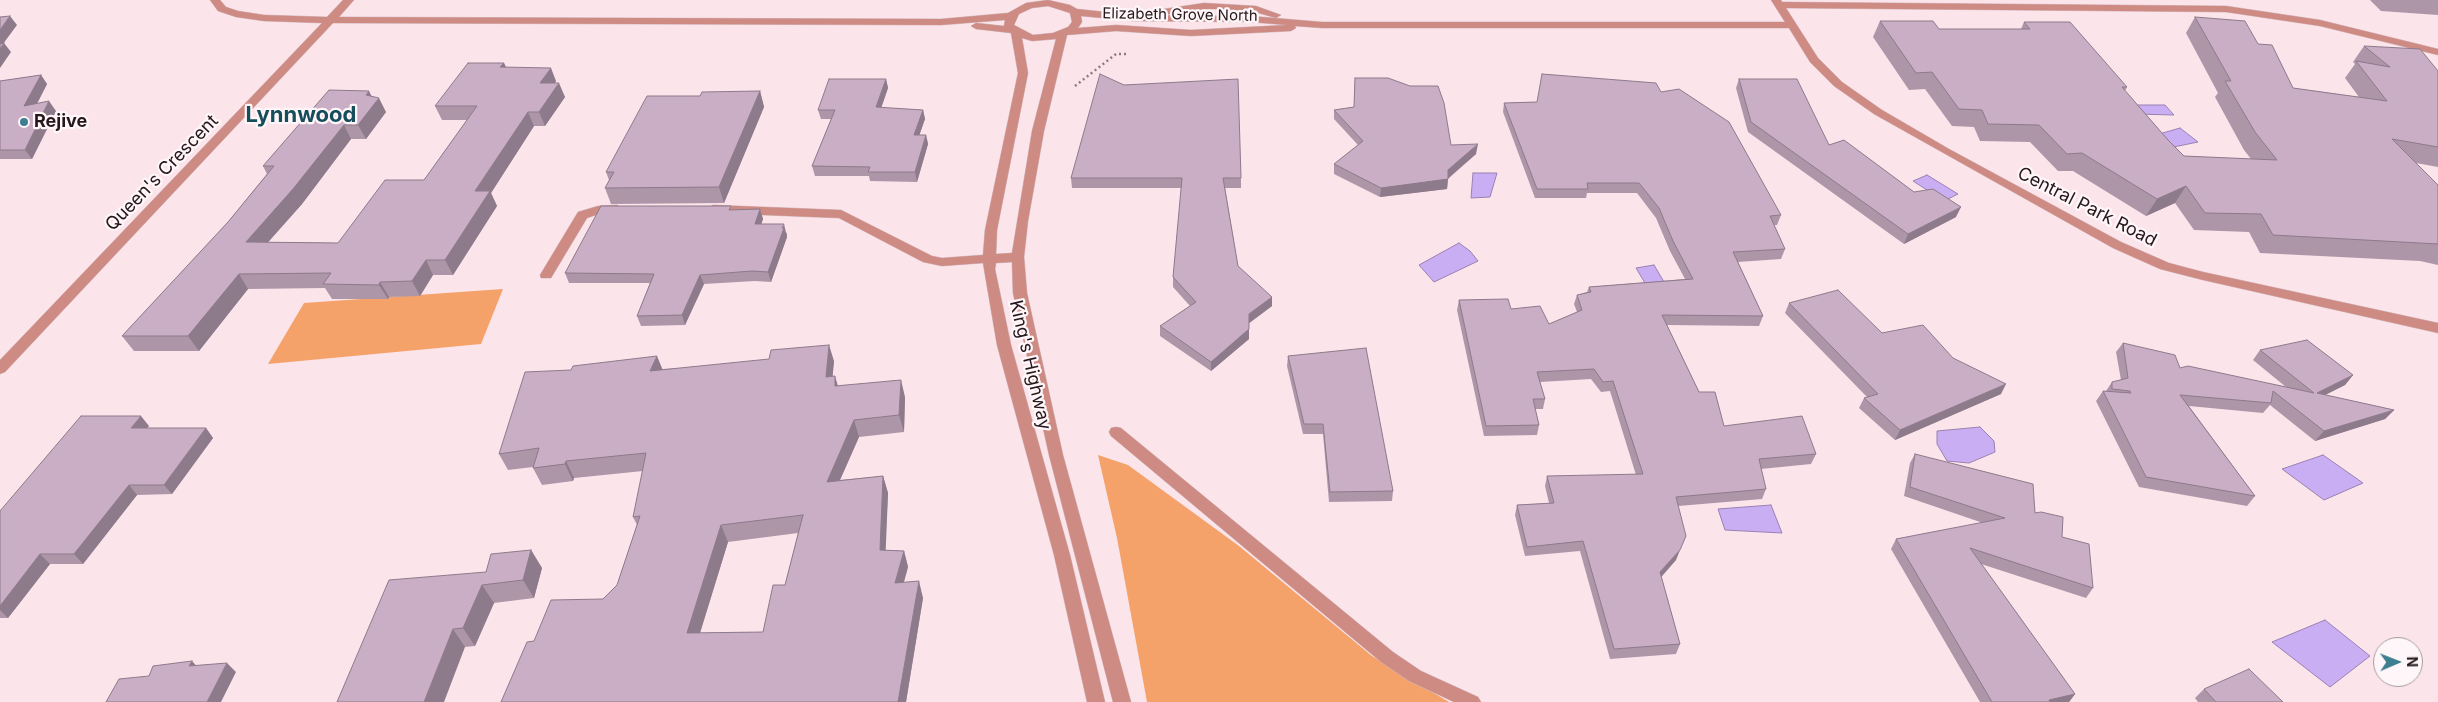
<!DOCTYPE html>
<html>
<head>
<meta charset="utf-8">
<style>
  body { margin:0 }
  #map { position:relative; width:2438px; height:702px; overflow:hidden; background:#fce4eb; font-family:Inter,sans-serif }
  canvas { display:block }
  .north { position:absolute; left:2373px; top:637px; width:50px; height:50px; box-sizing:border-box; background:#fef6f8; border:1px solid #a79da0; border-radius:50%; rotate:89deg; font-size:14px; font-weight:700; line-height:20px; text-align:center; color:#25171b }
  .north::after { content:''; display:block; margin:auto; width:18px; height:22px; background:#3d7e90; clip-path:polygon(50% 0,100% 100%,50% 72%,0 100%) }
</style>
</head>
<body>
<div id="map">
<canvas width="2438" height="702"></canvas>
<div class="north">N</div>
</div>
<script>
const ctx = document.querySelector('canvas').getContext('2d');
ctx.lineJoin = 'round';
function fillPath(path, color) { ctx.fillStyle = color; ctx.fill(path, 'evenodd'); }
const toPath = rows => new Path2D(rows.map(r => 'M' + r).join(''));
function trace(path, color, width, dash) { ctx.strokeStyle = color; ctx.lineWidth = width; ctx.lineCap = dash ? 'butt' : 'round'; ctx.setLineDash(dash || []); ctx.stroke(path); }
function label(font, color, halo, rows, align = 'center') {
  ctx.font = font + ' Inter,sans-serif'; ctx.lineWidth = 4.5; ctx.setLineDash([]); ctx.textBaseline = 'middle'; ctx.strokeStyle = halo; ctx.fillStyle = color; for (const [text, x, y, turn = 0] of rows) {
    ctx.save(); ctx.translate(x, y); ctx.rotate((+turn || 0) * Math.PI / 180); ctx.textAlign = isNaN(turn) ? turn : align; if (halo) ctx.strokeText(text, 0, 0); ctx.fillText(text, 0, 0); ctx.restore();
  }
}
fillPath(toPath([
  [503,289,481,344,268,364,304,303],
  [1098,455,1128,465,1239,546,1372,656,1449,702,1147,702,1117,538]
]), '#f4a269');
const water = toPath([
  [2134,105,2165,105,2174,115,2135,114,2134,105],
  [2180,128,2198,142,2159,150,2142,139,2180,128],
  [1473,173,1497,173,1490,197,1471,198,1473,173],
  [1927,175,1958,194,1944,201,1913,181,1927,175],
  [1459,243,1470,251,1478,261,1434,282,1419,265,1459,243],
  [1654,265,1679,307,1660,308,1636,268,1654,265],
  [1980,427,1994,441,1995,452,1969,463,1947,461,1937,444,1937,431,1980,427],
  [2323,455,2363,483,2324,500,2282,469,2323,455],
  [1771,505,1782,533,1725,530,1718,509,1771,505],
  [2325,620,2370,656,2330,687,2272,642,2325,620]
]);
fillPath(water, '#caaef3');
trace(water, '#9881b2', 1);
const minor = toPath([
  [210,0,220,0,226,7,238,11,264,15,327,17,343,0,354,0,339,17,941,19,1008,13,1026,3,1048,0,1070,5,1077,9,1134,15,1250,16,1322,22,1785,22,1771,0,1781,0,1782,2,2226,6,2320,20,2438,49,2438,55,2320,26,2226,12,1786,8,1818,58,1842,82,1882,110,1949,149,2121,242,2169,263,2203,272,2438,323,2438,333,2203,280,2160,269,2113,248,1874,114,1834,86,1810,62,1789,28,1322,28,1295,26,1296,28,1291,31,1191,36,1116,31,1067,35,1044,131,1028,221,1024,257,1027,293,1063,455,1131,702,1113,702,1049,455,1013,293,1012,262,996,263,995,269,1011,345,1070,555,1105,702,1087,702,1054,555,997,345,983,263,942,266,923,262,839,218,713,213,707,209,713,205,841,210,932,256,942,258,983,255,985,230,1018,73,1011,33,976,29,971,26,976,23,1004,26,1005,20,941,25,333,23,5,372,0,374,0,360,322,23,264,21,236,17,218,11,210,0],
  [1048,6,1070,13,1072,22,1068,27,1053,33,1033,35,1014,25,1019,14,1032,8,1048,6],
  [1081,16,1134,21,1250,22,1287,25,1191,30,1116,25,1078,28,1082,22,1081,16],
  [1022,38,1032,41,1056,39,1032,131,1012,253,996,254,997,230,1028,73,1022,38],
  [1204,3,1256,6,1281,15,1276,18,1255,12,1225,9,1204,9,1164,15,1159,12,1164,9,1204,3],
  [617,205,623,209,621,212,599,214,587,218,551,278,541,278,540,275,578,212,598,206,617,205],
  [1116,427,1121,428,1393,652,1421,671,1478,697,1481,702,1454,702,1409,681,1381,662,1111,436,1109,432,1111,428,1116,427]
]);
trace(minor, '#d5bfc6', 1);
trace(toPath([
  [1075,86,1116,54,1128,54]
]), '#8e7b81', 2.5, [2, 3]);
fillPath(minor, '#ce8b83');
fillPath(toPath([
  [2370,0,2438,0,2438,15,2381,11],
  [2195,17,2258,44,2293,88,2359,97,2345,78,2355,64,2353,62,2364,46,2438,71,2438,167,2416,163,2438,185,2438,265,2420,261,2260,253,2249,232,2194,230,2175,203,2146,216,2073,171,2058,171,2030,142,1980,141,1974,127,1952,126,1925,89,1909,90,1873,37,1880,21,1939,29,2021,29,2024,22,2127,87,2125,91,2168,140,2184,156,2251,159,2244,150,2215,97,2218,93,2186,33],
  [504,63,506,67,556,81,555,83,565,97,545,126,534,126,491,193,497,206,453,275,433,275,420,296,389,297,388,299,332,299,325,288,248,289,199,351,134,351,122,336,228,222,267,174,263,166,372,96,386,112,366,139,351,139,302,204,268,242,338,243,424,180,467,120,442,120,435,106],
  [41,75,47,84,37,104,56,111,32,159,0,159,0,81],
  [1355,78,1451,145,1476,154,1448,179,1447,189,1380,197,1334,174,1334,164,1358,145,1334,119,1334,110,1354,107],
  [886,79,888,88,881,108,923,110,925,119,919,135,926,135,928,144,917,182,870,181,869,176,815,176,812,166,831,119,821,119,818,110],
  [1739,79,1829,145,1956,217,1904,244,1748,132,1736,88],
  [760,91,764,107,724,203,611,204,605,188,609,180,606,172,700,96],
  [1661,92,1781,215,1777,225,1774,225,1785,249,1781,259,1738,262,1763,316,1759,326,1667,325,1699,392,1724,426,1816,454,1811,464,1761,469,1766,489,1762,499,1678,506,1676,560,1661,576,1680,644,1676,654,1610,659,1580,551,1525,556,1515,515,1517,505,1549,503,1545,486,1547,476,1636,475,1610,391,1601,392,1591,379,1540,382,1545,399,1543,409,1535,409,1539,425,1537,435,1484,436,1457,310,1459,300,1511,309,1549,324,1577,312,1574,304,1577,295,1587,292,1589,287,1685,279,1670,251,1656,218,1637,193,1587,193,1586,198,1535,198,1503,112,1504,103,1537,102],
  [1071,178,1241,178,1241,188,1225,188,1238,266,1272,306,1249,323,1249,339,1211,371,1160,336,1160,326,1190,306,1173,287,1173,277,1182,188,1072,188],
  [760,209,763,219,761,224,787,233,787,237,771,282,755,281,704,284,685,325,641,326,637,316,650,283,569,283,565,273,732,210],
  [1789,303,1882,333,1953,358,2001,394,1895,440,1859,408,1864,398,1867,397,1785,313],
  [2123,343,2180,368,2286,387,2253,360,2260,350,2353,375,2345,385,2325,395,2394,410,2385,419,2315,441,2270,405,2263,413,2189,406,2255,496,2247,506,2139,487,2096,401,2103,391,2106,391,2112,382,2121,380,2116,352],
  [1288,356,1393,491,1392,501,1329,502,1323,434,1303,434,1287,366],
  [834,361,832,377,838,386,905,397,904,432,859,437,840,480,883,476,888,493,885,550,904,551,908,567,904,582,923,598,906,702,501,702,534,641,603,599,617,585,637,525,633,517,643,471,574,478,573,481,542,485,533,468,533,467,508,470,499,454,663,369],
  [798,533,785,585,763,632,700,633,728,542],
  [149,426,147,428,206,428,213,438,172,494,137,495,83,564,50,564,8,618,0,618,0,511],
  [1915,454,2035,513,2062,537,2093,588,2086,598,1981,564,2075,694,2069,702,1980,702,1891,549,1896,539,1983,523,1904,496,1910,463],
  [531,550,542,568,534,598,494,603,475,646,465,647,337,702,486,572],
  [2204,689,2283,702,2198,702,2195,698]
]), '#ae96a9');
fillPath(toPath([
  [10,16,17,25,0,48,0,30],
  [4,43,11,52,0,68,0,49],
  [504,63,510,77,500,67],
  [551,68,556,81,546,97,540,83],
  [41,75,47,84,31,115,24,106],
  [886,79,888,88,878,117,876,107],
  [559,83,565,97,545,126,539,112],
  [369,91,375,103,379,98,386,112,366,139,358,125,366,95],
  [760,91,764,107,724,203,719,187],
  [49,101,56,111,32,159,25,150],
  [923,110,925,119,916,145,914,135],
  [528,112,534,126,491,193,497,206,453,275,445,260,475,191],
  [344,125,351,139,302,204,255,257,246,242],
  [926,135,928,144,917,182,915,172],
  [1478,144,1476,154,1447,179,1448,179,1447,189,1380,197,1381,188,1448,170],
  [2186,186,2175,203,2146,216,2157,199],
  [1961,207,1956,217,1904,244,1908,234],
  [760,209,763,219,758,234,755,224],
  [784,224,787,237,771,282,768,272],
  [426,260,433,275,420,296,412,281],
  [239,274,248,289,199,351,188,336],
  [700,275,704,284,685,325,682,315],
  [380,282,389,297,388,299,379,285],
  [1272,297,1272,306,1248,324,1249,314],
  [1249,329,1249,339,1211,371,1211,362],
  [829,345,834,361,831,394,826,377],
  [657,356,664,373,650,371],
  [2353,375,2345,385,2309,403,2317,393],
  [835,376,840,393,835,386],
  [901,380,905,397,904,432,899,415],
  [2006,384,2001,394,1895,440,1900,430],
  [2394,410,2385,419,2315,441,2324,431],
  [141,416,149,426,139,438,131,428],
  [854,420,859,437,832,498,827,482],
  [206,428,213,438,172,494,164,485],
  [566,461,574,478,573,481,565,464],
  [883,476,888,493,885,567,880,550],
  [129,485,137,495,83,564,74,554],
  [721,525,728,542,695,649,687,633],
  [531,550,542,568,534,598,523,580],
  [1680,550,1676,560,1657,582,1660,572],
  [904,551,908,567,899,599,895,583],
  [40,554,50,564,8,618,0,610,0,606],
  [919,581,923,598,906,702,898,702],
  [482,585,494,603,475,646,463,628],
  [453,629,465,647,444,702,424,702],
  [192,661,201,671,189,666],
  [227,663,236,672,221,702,207,702],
  [2075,694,2069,702,2047,702,2049,700]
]), '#8d7a8a');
const building = toPath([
  [10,16,0,30,0,17,10,16],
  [2195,17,2245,21,2258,44,2272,45,2293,88,2387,101,2356,61,2390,67,2364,46,2420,49,2438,71,2438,147,2392,139,2438,185,2438,244,2273,235,2261,214,2205,213,2186,186,2157,199,2082,153,2067,154,2039,125,1988,124,1982,110,1959,109,1932,72,1916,73,1880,21,1933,21,1939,29,2030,29,2024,22,2070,22,2127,87,2122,87,2168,140,2184,156,2277,160,2255,132,2225,81,2231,81,2195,17],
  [4,43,0,49,0,44,4,43],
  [468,63,504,63,500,67,551,68,540,83,559,83,539,112,528,112,475,191,490,191,445,260,426,260,412,281,380,282,379,285,323,284,331,273,239,274,188,336,122,336,228,222,274,166,263,166,329,90,369,91,366,95,379,98,358,125,344,125,293,189,246,242,338,243,385,180,424,180,477,106,435,106,468,63],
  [1100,74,1124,85,1238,79,1241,178,1223,178,1238,266,1272,297,1249,314,1249,329,1211,362,1160,326,1196,302,1173,277,1182,178,1071,178,1100,74],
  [1542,74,1656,83,1661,92,1679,89,1729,122,1781,215,1770,216,1785,249,1733,252,1763,316,1662,315,1699,392,1715,392,1724,426,1802,416,1816,454,1759,459,1766,489,1676,497,1686,536,1680,550,1660,572,1680,644,1614,649,1583,541,1527,547,1517,505,1554,503,1547,476,1643,474,1613,381,1603,382,1594,369,1537,372,1545,399,1533,399,1539,425,1486,426,1459,300,1508,299,1511,309,1540,306,1549,324,1582,310,1577,295,1591,292,1589,287,1693,279,1673,241,1659,208,1639,183,1587,183,1588,189,1537,189,1504,103,1537,102,1542,74],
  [41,75,24,106,49,101,25,150,0,150,0,81,41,75],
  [1355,78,1388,78,1410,86,1438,86,1444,103,1451,145,1478,144,1448,170,1448,179,1381,188,1334,164,1363,141,1334,110,1354,107,1355,78],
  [829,79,886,79,876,107,923,110,914,135,926,135,915,172,868,172,870,167,812,166,835,110,818,110,829,79],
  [1739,79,1797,79,1829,145,1844,140,1914,192,1933,189,1961,207,1908,234,1751,122,1739,79],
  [760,91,719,187,605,188,614,172,606,172,647,96,700,96,702,92,760,91],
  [601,206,731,206,729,210,760,209,755,224,784,224,782,228,784,228,768,272,752,271,700,275,682,315,637,316,654,274,565,273,601,206],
  [1838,290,1882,333,1923,325,1953,358,2006,384,1900,430,1864,398,1878,394,1789,303,1838,290],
  [2307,340,2353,375,2317,393,2394,410,2324,431,2273,391,2271,403,2180,395,2255,496,2146,477,2103,391,2131,393,2130,391,2112,389,2112,382,2128,378,2123,343,2175,355,2180,368,2188,366,2314,393,2260,350,2307,340],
  [829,345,826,377,835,376,835,386,901,380,899,415,854,420,827,482,883,476,880,550,904,551,895,583,919,581,898,702,501,702,527,642,534,641,551,600,603,599,617,585,640,516,633,517,646,453,566,461,565,464,533,468,539,448,499,454,525,372,571,370,573,366,657,356,650,371,769,359,771,350,829,345],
  [803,515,785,585,773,585,763,632,687,633,721,525,803,515],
  [1366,348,1393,491,1330,492,1323,424,1304,424,1288,356,1366,348],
  [81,416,141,416,131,428,206,428,164,485,129,485,74,554,40,554,0,606,0,511,81,416],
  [1915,454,2033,484,2035,513,2041,512,2063,517,2062,537,2089,544,2093,588,1970,548,2075,694,2049,700,2050,702,1992,702,1896,539,2005,518,1910,487,1915,454],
  [531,550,523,580,482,585,463,628,453,629,424,702,337,702,389,580,486,572,491,554,531,550],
  [192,661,189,666,227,663,207,702,106,702,119,679,149,676,153,666,192,661],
  [2249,669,2283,702,2216,702,2204,689,2249,669]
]);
fillPath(building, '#caaec5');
trace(building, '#8d7a8a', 1);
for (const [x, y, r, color] of [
  [24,122,5,"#3d7e90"]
]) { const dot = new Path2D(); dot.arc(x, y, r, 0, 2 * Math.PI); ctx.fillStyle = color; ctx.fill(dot); trace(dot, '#fef6f8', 2); }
label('15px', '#25171b', '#fef6f8', [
  ["Elizabeth Grove North",1180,15,1]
]);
label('bold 18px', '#25171b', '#fef6f8', [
  ["Rejive",34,122]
], 'left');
label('18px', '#25171b', '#fef6f8', [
  ["Queen's Crescent",162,173,-46],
  ["Central Park Road",2087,207,27],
  ["King's Highway",1030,365,77]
]);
label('bold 22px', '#164d5b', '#fef6f8', [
  ["Lynnwood",301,115]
]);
</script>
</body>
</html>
